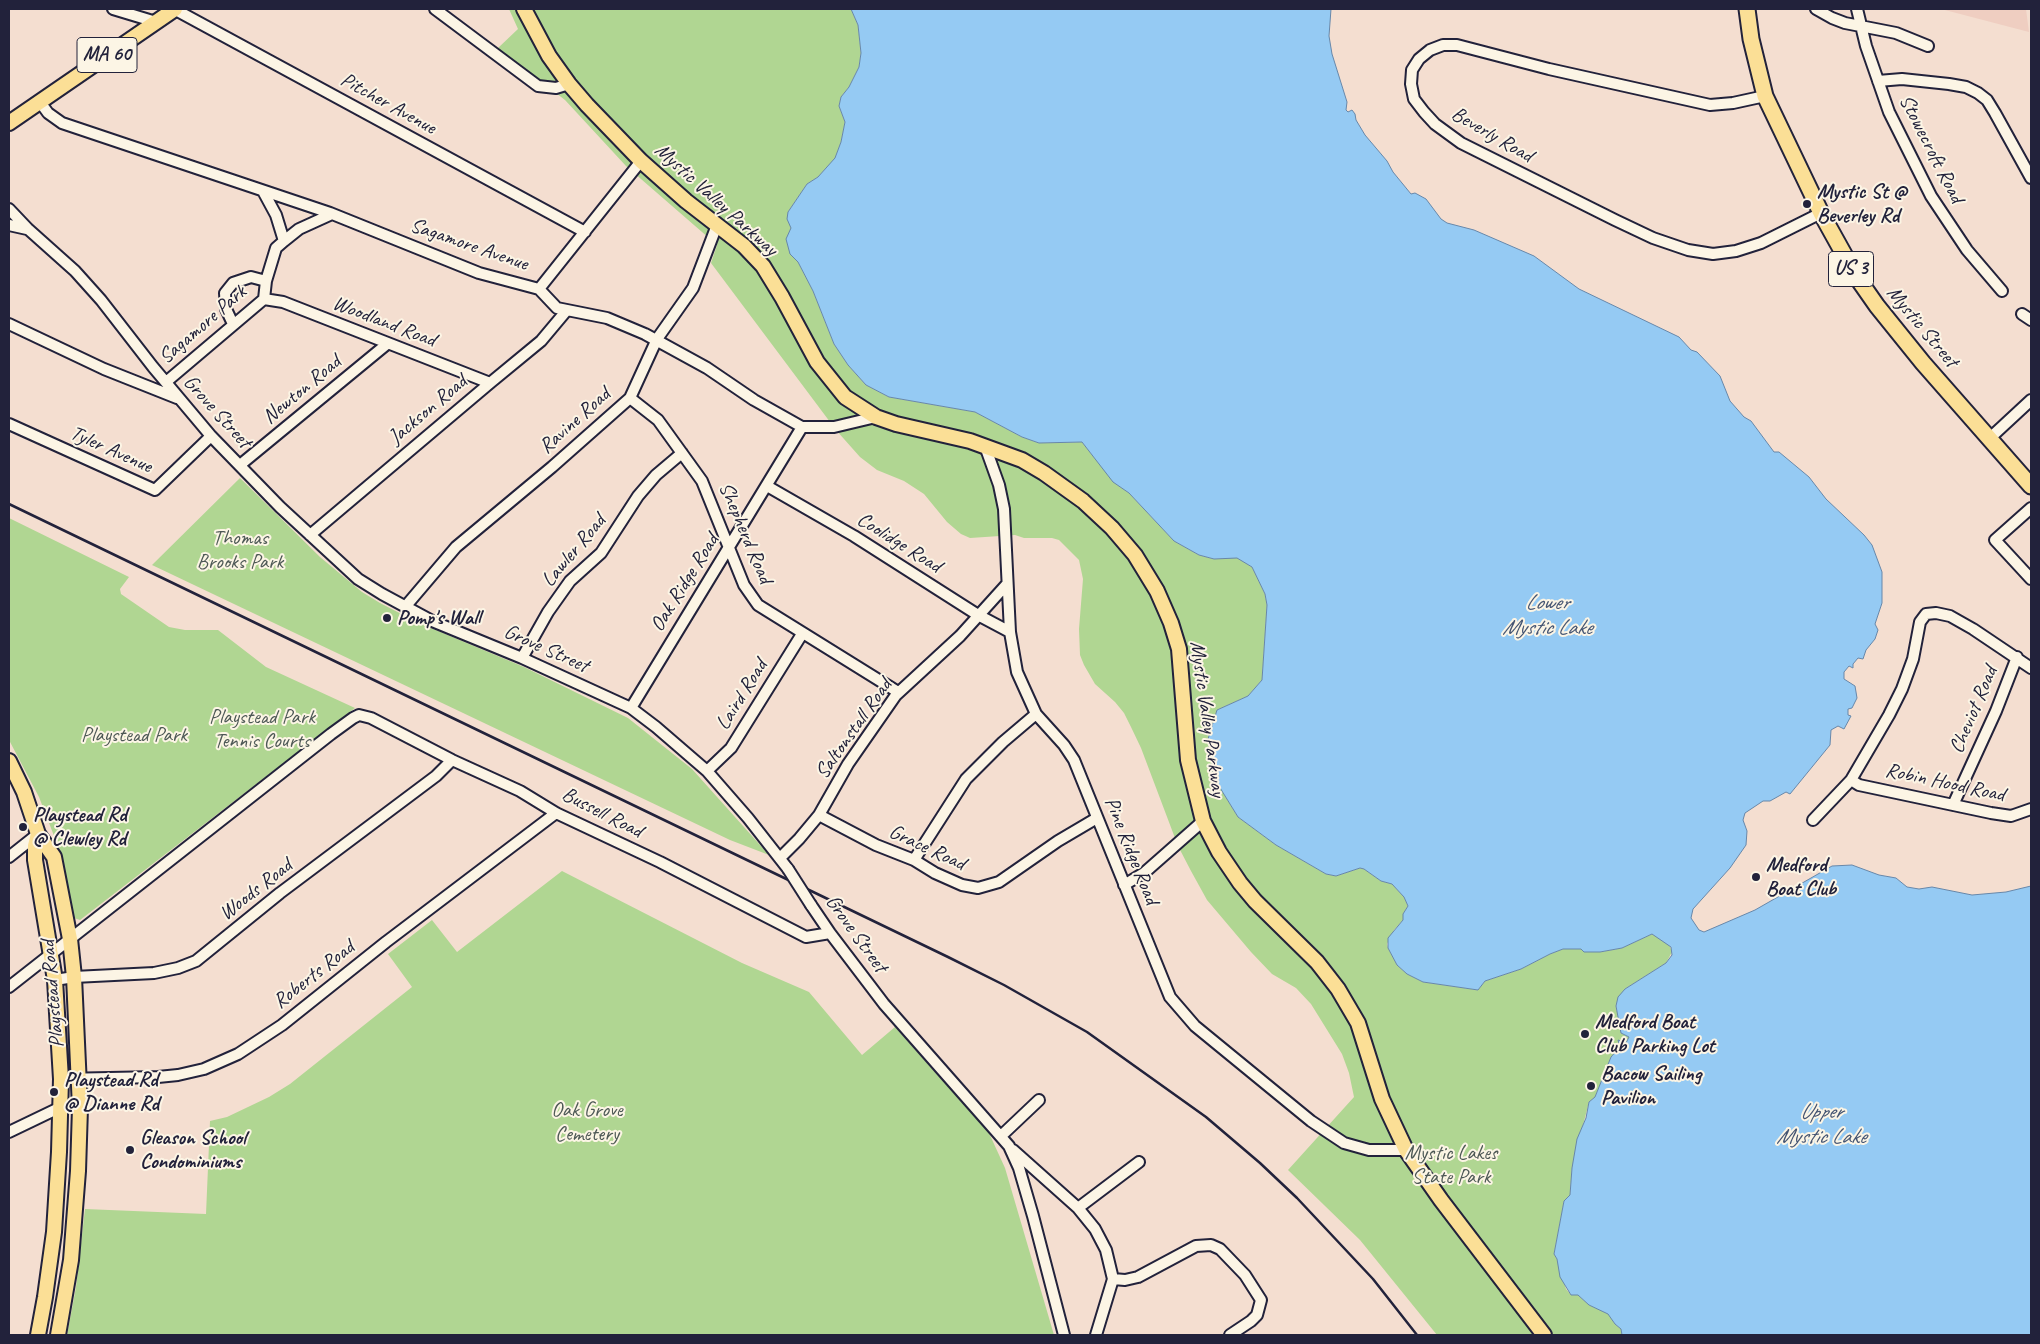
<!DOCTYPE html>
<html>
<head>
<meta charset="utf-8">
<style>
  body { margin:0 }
  #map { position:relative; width:2040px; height:1344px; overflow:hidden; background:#f4ded0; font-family:Caveat,sans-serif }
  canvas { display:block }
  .frame { position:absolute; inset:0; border:10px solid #22223b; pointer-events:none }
</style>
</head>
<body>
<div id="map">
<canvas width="2040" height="1344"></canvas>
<div class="frame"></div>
</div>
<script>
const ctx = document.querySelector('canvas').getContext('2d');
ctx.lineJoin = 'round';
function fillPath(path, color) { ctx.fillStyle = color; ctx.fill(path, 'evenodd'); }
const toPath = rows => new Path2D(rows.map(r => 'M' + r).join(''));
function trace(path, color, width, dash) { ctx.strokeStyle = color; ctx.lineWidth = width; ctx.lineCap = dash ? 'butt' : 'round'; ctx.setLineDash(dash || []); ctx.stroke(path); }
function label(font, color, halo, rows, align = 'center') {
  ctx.font = font + ' Caveat,sans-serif'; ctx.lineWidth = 4; ctx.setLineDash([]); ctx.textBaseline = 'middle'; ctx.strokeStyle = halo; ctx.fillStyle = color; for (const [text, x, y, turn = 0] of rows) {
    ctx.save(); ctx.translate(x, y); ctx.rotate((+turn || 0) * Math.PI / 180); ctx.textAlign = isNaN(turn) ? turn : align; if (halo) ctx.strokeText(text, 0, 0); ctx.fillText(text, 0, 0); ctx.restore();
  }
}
fillPath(toPath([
  [1941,9,2026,9,2029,32]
]), '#efcec1');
fillPath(toPath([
  [509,9,851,9,858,25,861,53,859,67,849,87,841,97,839,106,845,122,841,142,835,159,818,177,807,184,788,212,791,228,790,254,798,262,813,291,834,344,848,365,866,385,889,397,975,412,1022,437,1039,443,1082,442,1113,481,1129,493,1174,541,1199,555,1214,559,1237,557,1252,567,1265,594,1267,605,1262,680,1248,696,1217,710,1208,739,1214,778,1238,817,1276,845,1326,874,1336,876,1360,868,1364,869,1381,881,1392,884,1404,897,1408,906,1403,914,1403,920,1394,930,1387,944,1388,948,1397,965,1407,974,1423,982,1478,990,1485,981,1521,969,1550,954,1563,949,1581,949,1584,952,1600,952,1622,948,1652,934,1669,944,1672,952,1666,963,1625,989,1616,1006,1621,1033,1629,1037,1626,1043,1618,1040,1620,1047,1611,1057,1595,1097,1589,1102,1572,1168,1570,1195,1564,1201,1554,1254,1557,1259,1566,1289,1571,1295,1578,1295,1589,1305,1609,1314,1615,1324,1621,1329,1622,1335,1437,1335,1360,1240,1288,1170,1354,1097,1349,1073,1342,1054,1311,1004,1296,988,1272,974,1251,952,1207,900,1191,871,1178,846,1141,748,1131,727,1124,713,1115,702,1095,684,1084,665,1080,655,1079,629,1083,579,1079,560,1059,540,1052,538,1024,538,1015,535,970,538,961,534,947,522,924,494,904,481,877,470,860,457,836,430,711,263,717,245,626,166,565,100,498,48,518,29],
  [240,478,320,557,362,592,380,603,419,623,524,667,628,718,692,769,769,855,730,840,152,565],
  [9,518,129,577,120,589,121,594,169,627,185,630,218,630,266,667,355,708,80,920,74,918,73,915,61,854,39,797,9,740],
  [562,871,742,963,809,992,862,1055,895,1027,989,1133,1005,1168,1054,1335,67,1335,76,1287,85,1209,206,1214,210,1121,227,1117,269,1097,290,1084,412,987,388,954,432,920,457,952]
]), '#b0d692');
const water = toPath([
  [851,9,1331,9,1329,36,1332,54,1347,102,1346,110,1348,112,1352,110,1355,114,1356,120,1365,135,1387,161,1393,172,1411,194,1415,193,1426,199,1441,219,1447,223,1474,230,1534,256,1579,289,1679,337,1691,350,1697,352,1720,376,1730,401,1744,417,1751,421,1774,452,1779,452,1809,477,1826,499,1864,535,1872,545,1882,572,1882,603,1875,624,1878,630,1875,639,1866,650,1863,659,1858,658,1853,664,1853,668,1849,666,1844,672,1844,679,1855,686,1857,698,1852,708,1848,709,1848,715,1851,716,1844,729,1838,726,1831,730,1830,745,1790,794,1786,792,1770,801,1763,801,1745,813,1743,820,1747,831,1746,845,1730,868,1693,909,1691,918,1699,930,1704,932,1755,910,1832,866,1852,865,1879,875,1896,878,1907,887,1919,889,1932,887,1972,895,2006,892,2031,886,2031,1335,1622,1335,1621,1329,1615,1324,1608,1314,1589,1305,1578,1295,1571,1295,1560,1277,1557,1259,1554,1254,1564,1201,1570,1195,1572,1168,1577,1139,1586,1118,1589,1102,1595,1097,1611,1057,1620,1047,1618,1040,1626,1043,1629,1037,1621,1033,1620,1028,1616,1006,1618,997,1625,989,1666,963,1672,955,1671,947,1652,934,1622,948,1600,952,1584,952,1581,949,1563,949,1550,954,1521,969,1485,981,1478,990,1423,982,1407,974,1397,965,1388,948,1388,938,1403,920,1403,914,1408,906,1404,897,1392,884,1381,881,1364,869,1360,868,1336,876,1326,874,1276,845,1238,817,1214,778,1208,739,1217,710,1248,696,1262,680,1267,605,1265,594,1252,567,1237,558,1214,559,1199,555,1174,541,1129,493,1113,482,1082,442,1039,443,1022,437,975,412,889,397,866,385,848,365,834,344,813,291,798,262,790,254,786,239,791,228,787,219,788,212,807,184,818,177,835,158,841,142,845,122,839,106,841,97,849,87,859,67,861,53,858,25,851,9]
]);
fillPath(water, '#95caf3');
trace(water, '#6787a9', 1);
const minor = toPath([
  [113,9,156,22],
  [174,9,585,232],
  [435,9,538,86,556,88,569,84],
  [1816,9,1832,18,1845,23,1896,33,1928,46],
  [1857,9,1866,46,1889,112,1931,196,1967,250,2002,291],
  [1878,81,1902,79,1949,84,1966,87,1978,93,1987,100,1995,113,2031,178],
  [1765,96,1733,103,1710,105,1549,69,1457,45,1443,45,1430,50,1419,59,1412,70,1411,84,1414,99,1424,112,1435,124,1461,143,1615,220,1653,238,1688,250,1713,254,1736,251,1761,243,1821,213],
  [40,102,48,113,62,123,330,213,479,273,539,289,557,308,607,318,645,334,707,368,754,400,802,427,834,427,876,417],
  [9,209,28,229,75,271,101,300,153,367,211,436,280,507,358,579,382,594,432,621,522,658,631,708,656,727,707,771,748,818,788,869],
  [9,225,27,229],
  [284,241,299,229,332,214],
  [539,289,641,161],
  [264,299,283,302,490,383],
  [2022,314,2031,320],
  [9,324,104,369,177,398],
  [233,324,226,309,225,293,233,283,251,277,266,281],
  [166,382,264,299,266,281,276,248,284,241,276,215,263,191],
  [630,398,658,420,702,481,744,585,758,605,898,692],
  [9,424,155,490,211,436],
  [1990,438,2031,400],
  [985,446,999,485,1004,509,1010,632,1017,672,1036,714,1064,745,1074,760,1170,997,1195,1026,1311,1121,1344,1143,1369,1150,1406,1150],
  [240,465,387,344],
  [767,486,854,536,978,615,1010,632],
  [2031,508,1995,540,2031,579],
  [310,535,490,383,541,341,567,310],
  [405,607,456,547,552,467,630,398,657,339,693,288,717,225],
  [522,658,548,612,570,581,601,553,638,496,656,475,682,453],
  [631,708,802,427],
  [707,771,731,748,802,634],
  [1851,780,1859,785,1991,813,2011,816,2031,809],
  [1953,805,1996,711,2017,657],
  [819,815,876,845,914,860,935,873,962,885,978,888,999,882,1058,841,1097,818],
  [1813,820,1851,780,1889,715,1902,689,1913,659,1920,622,1926,614,1936,613,1950,616,1973,629,2031,668],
  [9,857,38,834],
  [780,858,799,839,819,815,848,764,896,695,960,636,1007,584],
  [914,860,966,779,1003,742,1036,714],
  [1124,885,1144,873,1203,821],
  [811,905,830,933,884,1004,1009,1146,1019,1168,1033,1216,1064,1335],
  [55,980,74,977,154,973,178,968,196,961,280,893,436,776,452,760],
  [9,987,331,734,353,718,359,715,371,718,452,760,520,791,556,813,660,862,806,937,830,933],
  [61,1079,158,1077,178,1075,204,1069,238,1054,282,1025,386,942,556,813],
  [9,1132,61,1107,80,1103],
  [1001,1136,1039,1100],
  [1013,1150,1078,1208,1095,1229,1106,1250,1113,1279,1096,1335],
  [1078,1208,1139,1162],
  [1113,1279,1125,1280,1138,1277,1196,1246,1211,1245,1220,1249,1245,1275,1261,1300,1257,1315,1251,1321,1230,1335]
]);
const major = toPath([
  [524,9,549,56,569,84,587,105,641,161,686,201,744,246,763,266,782,297,817,362,845,397,876,417,896,424,970,441,1022,460,1044,473,1083,501,1112,528,1135,555,1157,591,1171,623,1179,649,1188,760,1203,821,1219,852,1240,883,1255,901,1317,962,1338,989,1358,1023,1382,1099,1406,1150,1441,1200,1544,1335],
  [9,123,175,9],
  [9,761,24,792,38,834,54,857,70,939,74,977,80,1108,78,1171,71,1260,58,1335],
  [38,1335,45,1297,54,1232,59,1152,61,1079,55,980,35,860,35,846,38,834]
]);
const highway = toPath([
  [1747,9,1751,39,1765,96,1821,213,1856,276,1877,306,1923,363,2031,486]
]);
trace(minor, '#22223b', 14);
trace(major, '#22223b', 18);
trace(highway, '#22223b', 19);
trace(minor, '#fcf5e5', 10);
trace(major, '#fbdf96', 14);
trace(highway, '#fbdf96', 15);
trace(toPath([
  [9,504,948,957,1004,985,1087,1032,1206,1117,1260,1163,1297,1198,1373,1279,1417,1335]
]), '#22223b', 2.5);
const minorBridge = toPath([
  [788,869,811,905]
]);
trace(minorBridge, '#22223b', 14, []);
trace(minorBridge, '#fcf5e5', 10);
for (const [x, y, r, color] of [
  [1807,204,5,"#22223b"],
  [387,618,5,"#22223b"],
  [23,827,5,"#22223b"],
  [1756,877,5,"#22223b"],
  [1585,1034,5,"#22223b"],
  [1591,1086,5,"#22223b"],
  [54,1092,5,"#22223b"],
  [130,1150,5,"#22223b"]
]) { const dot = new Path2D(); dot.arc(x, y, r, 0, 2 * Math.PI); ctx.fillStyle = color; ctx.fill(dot); trace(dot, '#fcf5e5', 2); }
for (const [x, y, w] of [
  [107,55,60],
  [1851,269,45]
]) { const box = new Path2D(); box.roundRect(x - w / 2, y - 17.5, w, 35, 4); ctx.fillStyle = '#fcf5e5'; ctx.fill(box); trace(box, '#22223b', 1); }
label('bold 20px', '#22223b', null, [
  ["MA 60",107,55],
  ["US 3",1851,269]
]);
label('21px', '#22223b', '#fcf5e5', [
  ["Pitcher Avenue",388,104,29],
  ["Beverly Road",1492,135,30],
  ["Stowecroft Road",1931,149,63],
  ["Mystic Valley Parkway",716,200,42],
  ["Sagamore Avenue",469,245,19],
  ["Woodland Road",384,322,21],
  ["Sagamore Park",203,325,-41],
  ["Mystic Street",1922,327,50],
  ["Newton Road",302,390,-40],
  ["Jackson Road",428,410,-40],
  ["Grove Street",217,412,48],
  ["Ravine Road",575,421,-42],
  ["Tyler Avenue",111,450,24],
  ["Shepherd Road",745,533,67],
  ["Coolidge Road",899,543,32],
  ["Lawler Road",574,551,-50],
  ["Oak Ridge Road",685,583,-58],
  ["Grove Street",546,649,24],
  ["Laird Road",742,695,-58],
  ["Cheviot Road",1974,710,-67],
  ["Mystic Valley Parkway",1207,719,82],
  ["Saltonstall Road",854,729,-55],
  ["Robin Hood Road",1945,783,12],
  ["Bussell Road",602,813,27],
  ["Grace Road",927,848,25],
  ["Pine Ridge Road",1131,851,68],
  ["Woods Road",256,890,-38],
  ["Grove Street",856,934,54],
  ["Roberts Road",314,975,-38],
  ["Playstead Road",53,994,-95]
]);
label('bold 21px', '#22223b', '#fcf5e5', [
  ["Mystic St @",1817,192],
  ["Beverley Rd",1817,216],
  ["Pomp's Wall",397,618],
  ["Playstead Rd",33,815],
  ["@ Clewley Rd",33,839],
  ["Medford",1766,865],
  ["Boat Club",1766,889],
  ["Medford Boat",1595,1022],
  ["Club Parking Lot",1595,1046],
  ["Bacow Sailing",1601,1074],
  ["Pavilion",1601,1098],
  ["Playstead Rd",64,1080],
  ["@ Dianne Rd",64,1104],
  ["Gleason School",140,1138],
  ["Condominiums",140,1162]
], 'left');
label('21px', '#4d5855', '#fcf5e5', [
  ["Thomas",240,538],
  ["Brooks Park",240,562],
  ["Playstead Park",262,717],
  ["Tennis Courts",262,741],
  ["Playstead Park",134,735],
  ["Oak Grove",587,1110],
  ["Cemetery",587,1134],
  ["Mystic Lakes",1451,1153],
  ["State Park",1451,1177]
]);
label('italic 22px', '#445472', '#fcf5e5', [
  ["Lower",1547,603],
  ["Mystic Lake",1547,628],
  ["Upper",1821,1112],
  ["Mystic Lake",1821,1137]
]);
</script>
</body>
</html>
